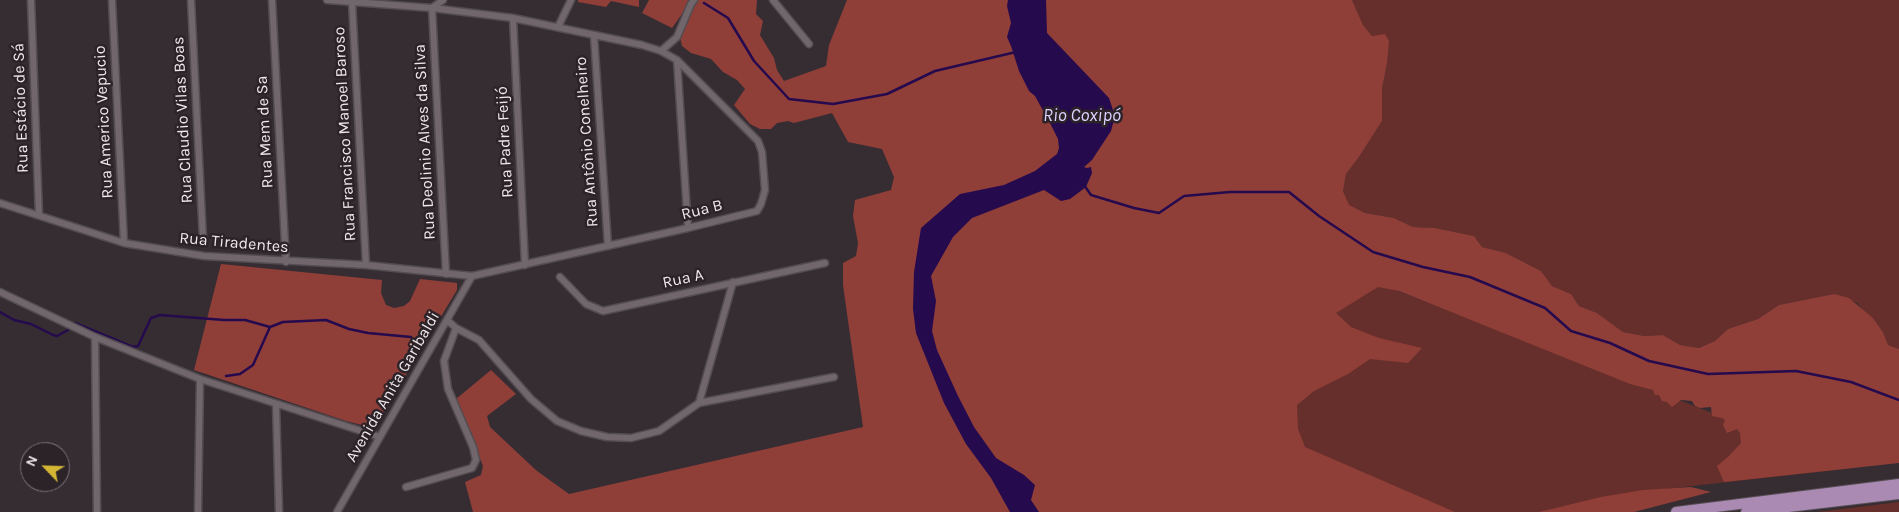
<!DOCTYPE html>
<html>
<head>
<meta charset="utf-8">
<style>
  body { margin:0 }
  #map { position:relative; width:1899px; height:512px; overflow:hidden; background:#362d33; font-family:Karla,sans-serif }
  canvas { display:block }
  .north { position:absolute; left:20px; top:442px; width:50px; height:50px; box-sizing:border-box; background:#2c2329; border:1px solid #7a7277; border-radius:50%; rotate:294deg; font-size:14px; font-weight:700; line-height:20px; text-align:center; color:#eee8eb }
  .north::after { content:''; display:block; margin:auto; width:18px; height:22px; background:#d4b635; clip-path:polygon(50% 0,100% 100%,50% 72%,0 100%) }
</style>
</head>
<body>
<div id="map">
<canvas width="1899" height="512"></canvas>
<div class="north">N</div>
</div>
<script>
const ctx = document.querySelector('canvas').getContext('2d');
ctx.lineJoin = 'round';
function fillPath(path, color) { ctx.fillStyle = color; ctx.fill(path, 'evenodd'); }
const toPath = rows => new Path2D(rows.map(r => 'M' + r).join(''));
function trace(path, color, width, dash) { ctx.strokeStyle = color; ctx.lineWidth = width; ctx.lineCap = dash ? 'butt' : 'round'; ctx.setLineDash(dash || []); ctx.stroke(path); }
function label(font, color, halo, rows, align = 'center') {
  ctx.font = font + ' Karla,sans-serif'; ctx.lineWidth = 5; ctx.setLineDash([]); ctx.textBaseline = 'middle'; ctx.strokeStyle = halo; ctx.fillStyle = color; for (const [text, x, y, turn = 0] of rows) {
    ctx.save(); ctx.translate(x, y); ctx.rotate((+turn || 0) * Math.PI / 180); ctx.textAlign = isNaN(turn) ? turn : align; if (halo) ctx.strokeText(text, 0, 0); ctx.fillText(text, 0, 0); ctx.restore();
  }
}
fillPath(toPath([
  [1352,0,1899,0,1899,349,1888,345,1883,332,1873,318,1865,312,1857,303,1834,294,1779,305,1758,319,1728,329,1715,341,1699,348,1680,345,1663,335,1644,336,1623,332,1597,313,1579,306,1571,294,1552,286,1541,271,1506,253,1482,247,1474,236,1435,228,1413,227,1394,218,1365,213,1348,205,1343,191,1346,174,1359,157,1382,121,1382,89,1387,63,1385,35,1372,36,1363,25],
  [1331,265,1854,468,1638,492,1569,512,1454,512,1265,432],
  [1899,502,1899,512,1817,512]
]), '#662f2b');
fillPath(toPath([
  [578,0,639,0,639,7,611,1,606,7,578,2],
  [649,0,757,0,756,14,763,21,760,35,774,58,777,70,784,81,826,66,829,45,847,0,1352,0,1363,25,1372,36,1385,34,1389,41,1387,63,1382,89,1382,121,1359,157,1346,174,1343,191,1349,205,1365,213,1394,218,1413,227,1435,228,1474,236,1482,247,1506,253,1541,271,1552,286,1571,294,1579,306,1597,313,1623,332,1644,336,1663,335,1680,345,1699,348,1715,341,1728,329,1758,319,1779,305,1834,294,1849,298,1873,318,1883,332,1888,345,1899,349,1899,463,1724,482,1717,466,1728,457,1741,443,1740,433,1737,429,1727,433,1723,425,1725,420,1722,418,1712,416,1711,407,1700,408,1695,406,1692,401,1681,400,1672,407,1667,402,1662,401,1659,395,1655,395,1653,390,1630,384,1399,291,1378,287,1336,313,1351,327,1379,338,1422,348,1408,363,1370,359,1348,374,1314,391,1297,405,1298,429,1305,447,1455,512,473,512,465,482,481,475,483,466,456,399,491,370,516,394,487,416,490,427,537,471,569,494,863,427,843,285,843,263,856,256,858,243,853,216,855,200,891,190,894,177,882,149,848,142,832,113,794,123,788,121,777,123,771,129,760,129,750,124,734,105,745,89,737,80,723,72,711,59,691,53,682,46,678,28,687,7,672,28,642,13],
  [221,264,382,280,381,293,386,305,394,308,404,306,410,301,420,279,457,283,457,290,381,416,370,427,346,421,194,370],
  [1691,487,1711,492,1634,512,1539,512,1601,497,1643,490]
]), '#903e38');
fillPath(toPath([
  [1008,0,1046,0,1047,33,1109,98,1115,116,1111,131,1092,160,1084,167,1087,168,1091,167,1092,173,1086,187,1070,199,1061,201,1044,190,972,218,953,237,931,276,936,301,932,331,937,350,958,396,974,427,996,458,1024,475,1035,485,1031,500,1039,512,1010,512,991,478,966,444,944,403,916,333,913,309,914,272,921,228,960,194,1004,185,1035,171,1057,154,1059,148,1058,139,1051,125,1035,96,1029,91,1019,71,1011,46,1007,37,1011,23,1007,6]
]), '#250a4e');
trace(toPath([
  [704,3,728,18,754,61,789,99,833,104,887,94,935,71,1016,52],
  [1084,185,1091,195,1134,208,1159,213,1184,196,1230,192,1289,192,1319,216,1373,252,1423,267,1470,277,1545,308,1571,331,1610,343,1649,361,1708,374,1796,371,1851,382,1899,400],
  [0,312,14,320,31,324,53,335,57,336,68,330],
  [75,323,133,347,138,346,151,318,160,315,224,320,245,320,270,327,283,322,326,320,349,329,368,333,411,337],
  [226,376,240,374,253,365,270,327]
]), '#250a4e', 2.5);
const minor = toPath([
  [31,0,39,215],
  [112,0,124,243],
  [191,0,203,239],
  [272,0,286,262],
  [773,0,809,44],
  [352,2,366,265],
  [432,8,446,274],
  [432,8,443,0],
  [513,18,525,265],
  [558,27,571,0],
  [594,36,608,246],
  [661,51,677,37,691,4,694,0],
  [677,60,688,228],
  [0,203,124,243,204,256,366,265,472,276,688,228,757,211,761,204,765,190,762,152,758,141,677,60,661,51,642,45,513,18,432,8,327,0],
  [560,277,586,304,603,311,825,263],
  [0,292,95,337,200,379,380,437],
  [447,320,456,328,479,340,531,399,557,421,581,431,607,437,631,438,659,431,699,403,733,282],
  [95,337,97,512],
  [699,403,834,377],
  [276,404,279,512],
  [406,487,472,468,476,460,473,447,448,389,444,361,456,328],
  [198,512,200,379],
  [337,512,472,276]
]);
const primary = toPath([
  [1676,512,1899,484],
  [1746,512,1899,494]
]);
trace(minor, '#534c50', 9);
trace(primary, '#534c50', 12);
trace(minor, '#70666c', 6);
trace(primary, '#aa89b2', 10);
label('16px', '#eee8eb', '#2c2329', [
  ["Rua Estácio de Sá",21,108,-92],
  ["Rua Claudio Vilas Boas",183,120,-93],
  ["Rua Americo Vepucio",104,122,-93],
  ["Rua Mem de Sa",265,132,-93],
  ["Rua Francisco Manoel Baroso",345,134,-93],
  ["Rua Deolinio Alves da Silva",425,142,-93],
  ["Rua Padre Feijó",505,142,-93],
  ["Rua Antônio Conelheiro",587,142,-94],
  ["Rua B",702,210,-14],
  ["Rua Tiradentes",234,243,5],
  ["Rua A",683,279,-12],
  ["Avenida Anita Garibaldi",393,387,-60]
]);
label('italic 18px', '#dcd4fe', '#2c2329', [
  ["Rio Coxipó",1082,116]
]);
</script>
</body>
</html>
